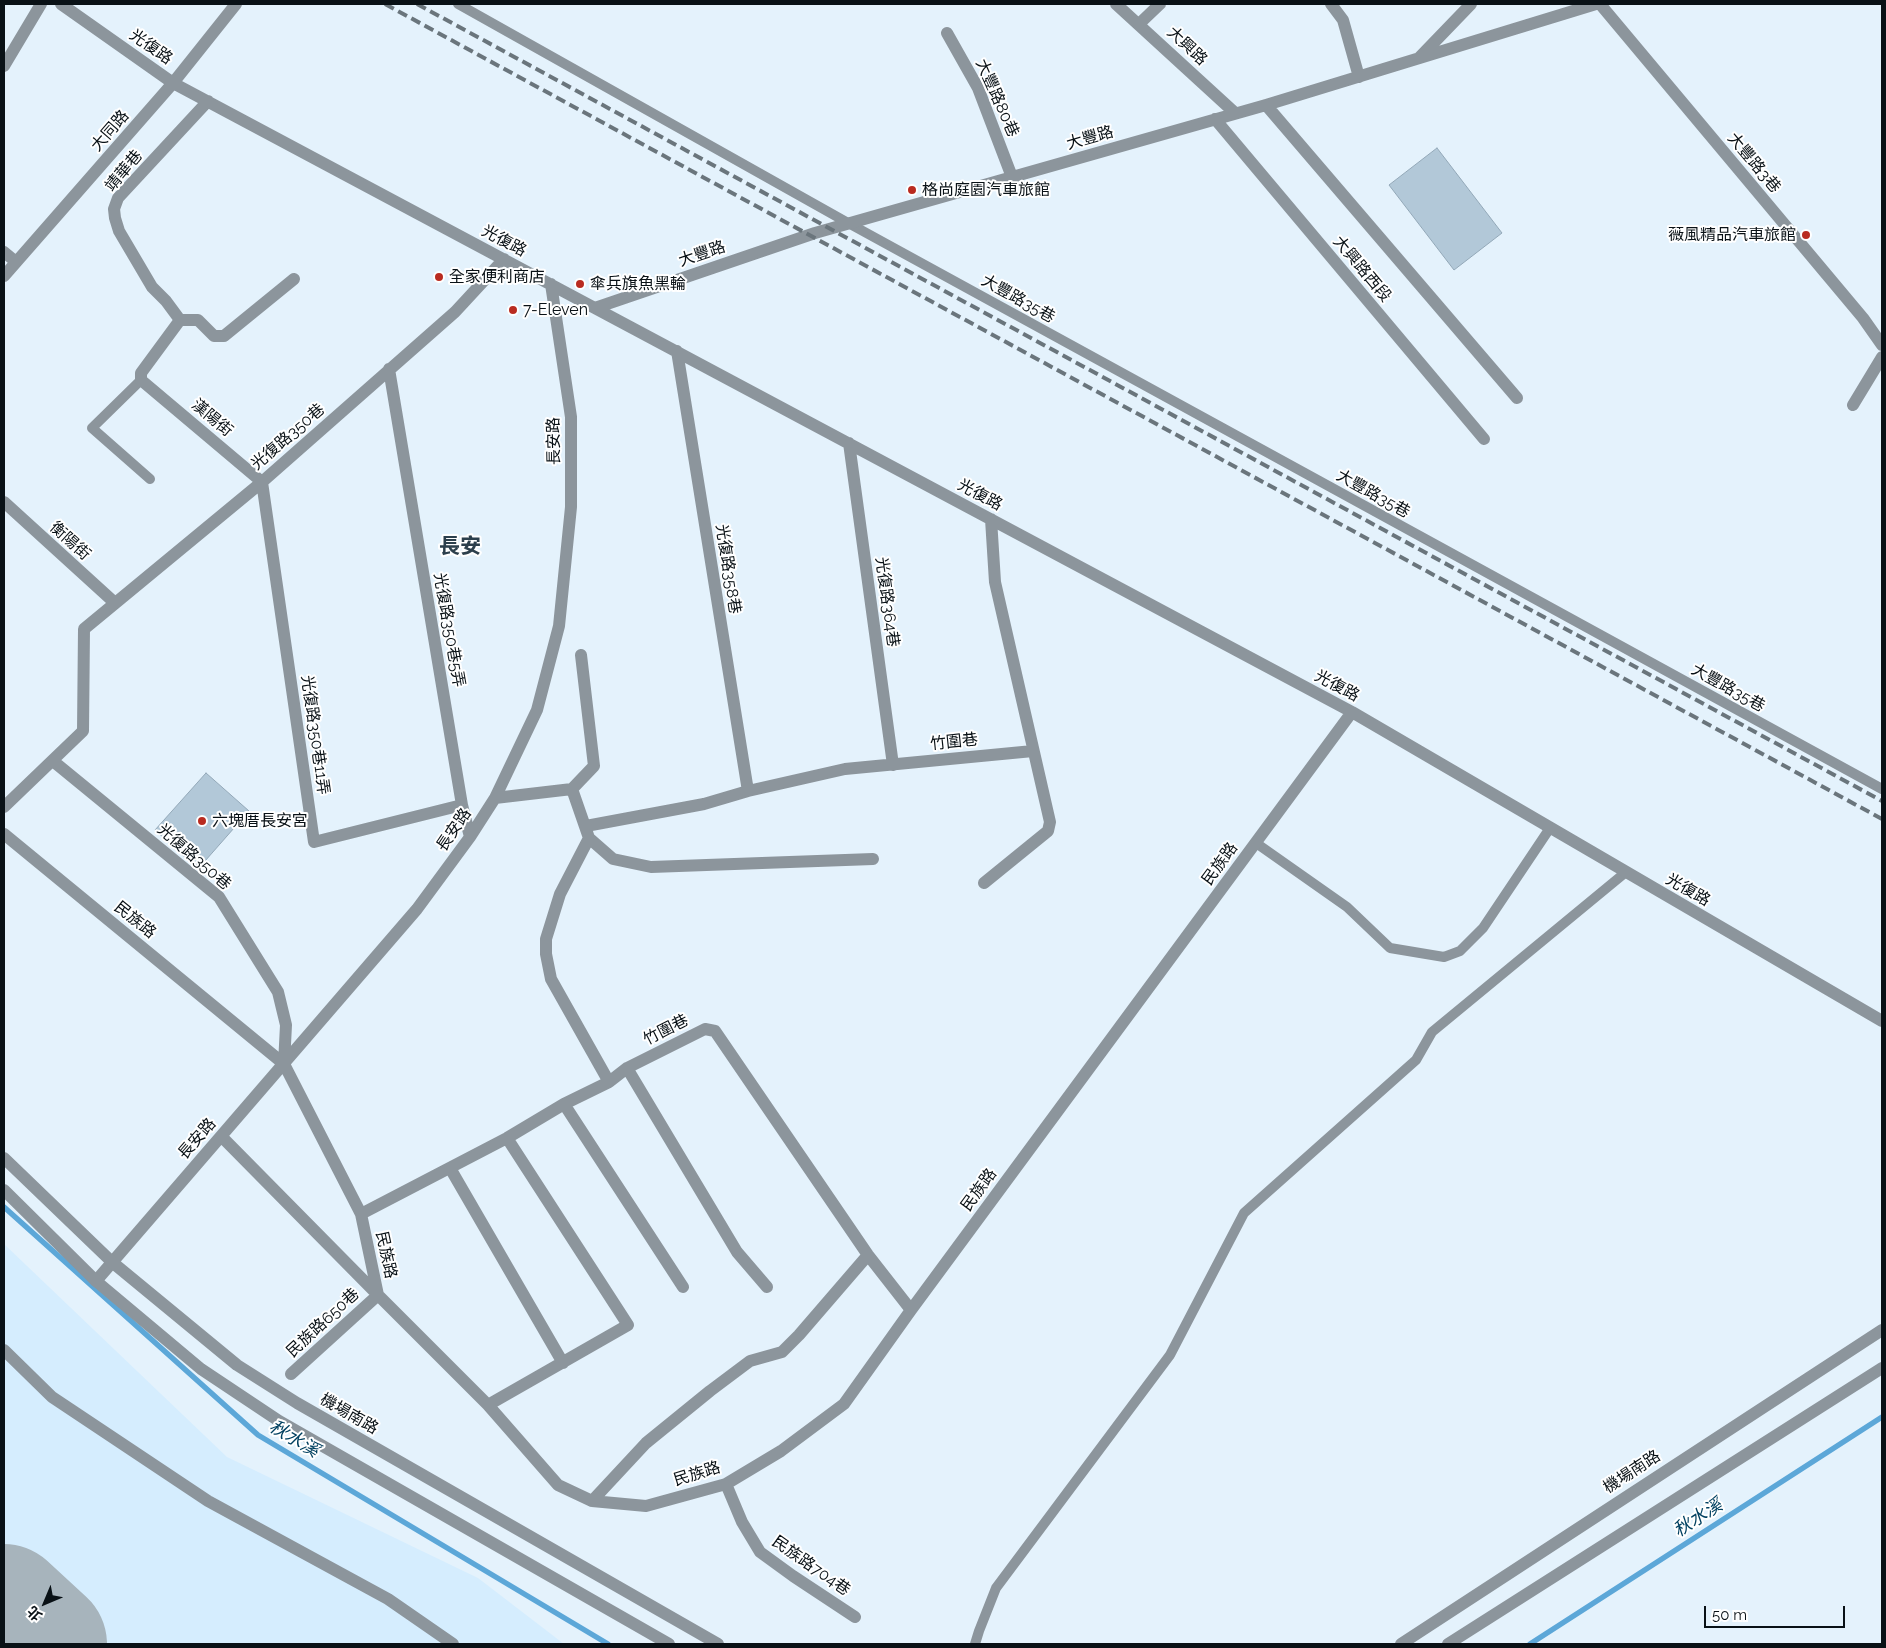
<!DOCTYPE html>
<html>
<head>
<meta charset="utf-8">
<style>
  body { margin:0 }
  #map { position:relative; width:1886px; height:1648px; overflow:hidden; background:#e4f2fc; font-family:Raleway,"Noto Sans TC",sans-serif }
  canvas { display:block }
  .frame { position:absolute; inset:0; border:5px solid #091116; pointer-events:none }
  .north { position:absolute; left:20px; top:1578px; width:50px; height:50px; -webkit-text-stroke:4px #fff; paint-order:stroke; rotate:225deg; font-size:14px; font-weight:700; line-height:20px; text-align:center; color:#091116 }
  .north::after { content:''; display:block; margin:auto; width:18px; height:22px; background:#091116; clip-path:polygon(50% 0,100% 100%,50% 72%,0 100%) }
  .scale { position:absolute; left:1704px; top:1606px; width:141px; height:22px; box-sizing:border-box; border:2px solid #091116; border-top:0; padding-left:6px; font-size:15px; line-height:18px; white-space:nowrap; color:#091116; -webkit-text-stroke:4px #fff; paint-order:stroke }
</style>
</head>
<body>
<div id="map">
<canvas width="1886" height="1648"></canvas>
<div class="frame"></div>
<div class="north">北</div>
<div class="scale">50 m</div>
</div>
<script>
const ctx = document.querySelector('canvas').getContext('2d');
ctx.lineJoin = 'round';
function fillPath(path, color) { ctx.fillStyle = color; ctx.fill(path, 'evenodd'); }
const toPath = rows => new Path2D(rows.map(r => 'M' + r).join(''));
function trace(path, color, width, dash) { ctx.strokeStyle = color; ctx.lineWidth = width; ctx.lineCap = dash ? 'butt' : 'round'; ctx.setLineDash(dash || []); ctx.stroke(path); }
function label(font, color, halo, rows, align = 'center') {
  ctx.font = font + ' Raleway,"Noto Sans TC",sans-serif'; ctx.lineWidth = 4; ctx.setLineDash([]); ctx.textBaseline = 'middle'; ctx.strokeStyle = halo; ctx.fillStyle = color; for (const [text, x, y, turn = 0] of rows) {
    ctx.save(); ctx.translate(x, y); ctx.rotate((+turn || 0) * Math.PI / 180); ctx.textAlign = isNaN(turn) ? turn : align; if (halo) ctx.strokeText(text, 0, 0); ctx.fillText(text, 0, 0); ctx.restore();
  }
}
fillPath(toPath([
  [4,1244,227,1457,478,1578,564,1644,4,1644]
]), '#d5edfe');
trace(toPath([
  [4,1207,258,1435,608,1644],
  [1530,1644,1882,1417]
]), '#5ca7d8', 5.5);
trace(toPath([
  [4,1640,41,1642]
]), '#a7b4bc', 51);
trace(toPath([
  [4,1608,43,1644]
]), '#a7b4bc', 128);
const building = toPath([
  [1437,148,1502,233,1454,270,1389,185,1437,148],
  [206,773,249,811,198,869,155,830,206,773]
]);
fillPath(building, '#b2c8d8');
trace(building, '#93a8b8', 1);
trace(toPath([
  [458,4,850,224,1882,789],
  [141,380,92,428,150,479],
  [1256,843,1347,907,1390,948,1444,957,1460,951,1483,928,1550,828],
  [975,1644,979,1631,996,1588,1170,1355,1244,1213,1416,1060,1432,1032,1626,872]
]), '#8c959c', 10);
trace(toPath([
  [61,4,173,83,1352,712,1882,1021],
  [1116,4,1235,113],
  [1331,4,1343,20,1359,77],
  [1600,4,1863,318,1882,345],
  [1139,24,1160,4],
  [947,33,978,88,1012,177],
  [1419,58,1471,4],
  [4,66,41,4],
  [1266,105,1517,398],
  [1215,119,1484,439],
  [4,252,16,262],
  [4,276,173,83,236,4],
  [595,308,815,233,1266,105,1596,4],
  [180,320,141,373,141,380,262,482,314,842,462,805],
  [180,320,166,301,152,287,119,231,115,218,114,209,118,198,208,101],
  [180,320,198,320,214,336,224,336,294,279],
  [677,351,748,791],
  [389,369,462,805,470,837],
  [1853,405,1882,357],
  [849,443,893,765],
  [4,502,115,603],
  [581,655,594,766,572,789,589,838,560,894,546,939,546,954,551,979,609,1082],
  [53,761,219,897,278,992,286,1025,284,1064],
  [495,798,572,789],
  [4,807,83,731,84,629,262,482,455,312,504,259],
  [586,826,704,804,748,791,845,769,1033,751],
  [4,834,284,1064,361,1214,378,1295,488,1405,558,1485,592,1501,646,1506,726,1484,781,1451,844,1404,911,1310,1352,712],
  [589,838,613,859,651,867,873,859],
  [984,883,1048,831,1050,822,995,582,991,519],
  [627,1068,737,1252,767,1287],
  [564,1104,683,1287],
  [221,1136,378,1295,291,1374],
  [450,1168,563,1363],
  [361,1214,507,1138,564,1104,609,1082,627,1068,705,1029,715,1031,868,1255,911,1310],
  [96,1281,417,909,470,837,495,798,537,710,559,626,571,507,571,417,551,284],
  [4,1350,52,1397,208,1501,388,1599,453,1644],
  [488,1405,628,1325,507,1138],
  [726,1484,742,1522,760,1552,793,1576,855,1617],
  [592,1501,646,1443,710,1391,750,1361,782,1352,799,1335,868,1255]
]), '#8c959c', 12);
trace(toPath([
  [4,1158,112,1262,237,1365,297,1403,718,1644],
  [4,1190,96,1281,201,1369,279,1421,669,1644],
  [1401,1644,1882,1330],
  [1448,1644,1882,1368]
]), '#8c959c', 12);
trace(toPath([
  [385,4,1882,819],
  [417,4,1882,801]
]), '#6a757c', 4, [10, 5]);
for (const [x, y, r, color] of [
  [912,190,5,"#b92b20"],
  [1806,235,5,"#b92b20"],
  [439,277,5,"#b92b20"],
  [580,284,5,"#b92b20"],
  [513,310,5,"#b92b20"],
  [202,821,5,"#b92b20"]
]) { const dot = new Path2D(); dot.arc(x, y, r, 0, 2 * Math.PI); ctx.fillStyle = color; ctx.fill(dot); trace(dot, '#fff', 2); }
label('16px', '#091116', '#fff', [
  ["大興路",1187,46,43],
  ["光復路",151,47,35],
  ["大豐路80巷",997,98,66],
  ["大同路",110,131,-49],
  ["大豐路",1090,138,-16],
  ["大豐路3巷",1754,163,50],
  ["靖華巷",124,171,-50],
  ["光復路",504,241,28],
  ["大豐路",702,254,-19],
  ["大興路西段",1362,269,50],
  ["大豐路35巷",1018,299,29],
  ["漢陽街",212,418,40],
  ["光復路350巷",288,437,-41],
  ["長安路",554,441,-91],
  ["大豐路35巷",1373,494,29],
  ["光復路",980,495,28],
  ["衡陽街",70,541,42],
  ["光復路358巷",728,569,81],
  ["光復路364巷",887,602,82],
  ["光復路350巷5弄",449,630,80],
  ["光復路",1337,686,28],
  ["大豐路35巷",1728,688,29],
  ["光復路350巷11弄",315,735,82],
  ["竹圍巷",954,742,-6],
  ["長安路",454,830,-56],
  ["光復路350巷",194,857,41],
  ["民族路",1220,864,-54],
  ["光復路",1688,890,30],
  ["民族路",135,920,39],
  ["竹圍巷",666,1030,-27],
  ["長安路",197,1139,-49],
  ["民族路",979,1190,-54],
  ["民族路",386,1255,78],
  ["民族路650巷",323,1323,-43],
  ["機場南路",349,1414,30],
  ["機場南路",1632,1472,-33],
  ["民族路",697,1474,-17],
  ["民族路704巷",811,1566,35]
]);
label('16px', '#091116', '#fff', [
  ["格尚庭園汽車旅館",922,190],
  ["薇風精品汽車旅館",1796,235,"right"],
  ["全家便利商店",449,277],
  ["傘兵旗魚黑輪",590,284],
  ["7-Eleven",523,310],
  ["六塊厝長安宮",212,821]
], 'left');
label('italic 18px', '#004060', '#fff', [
  ["秋水溪",294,1439,31],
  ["秋水溪",1698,1518,-33]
]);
label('bold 21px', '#2c3f4c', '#fff', [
  ["長安",460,547]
]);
</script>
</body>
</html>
